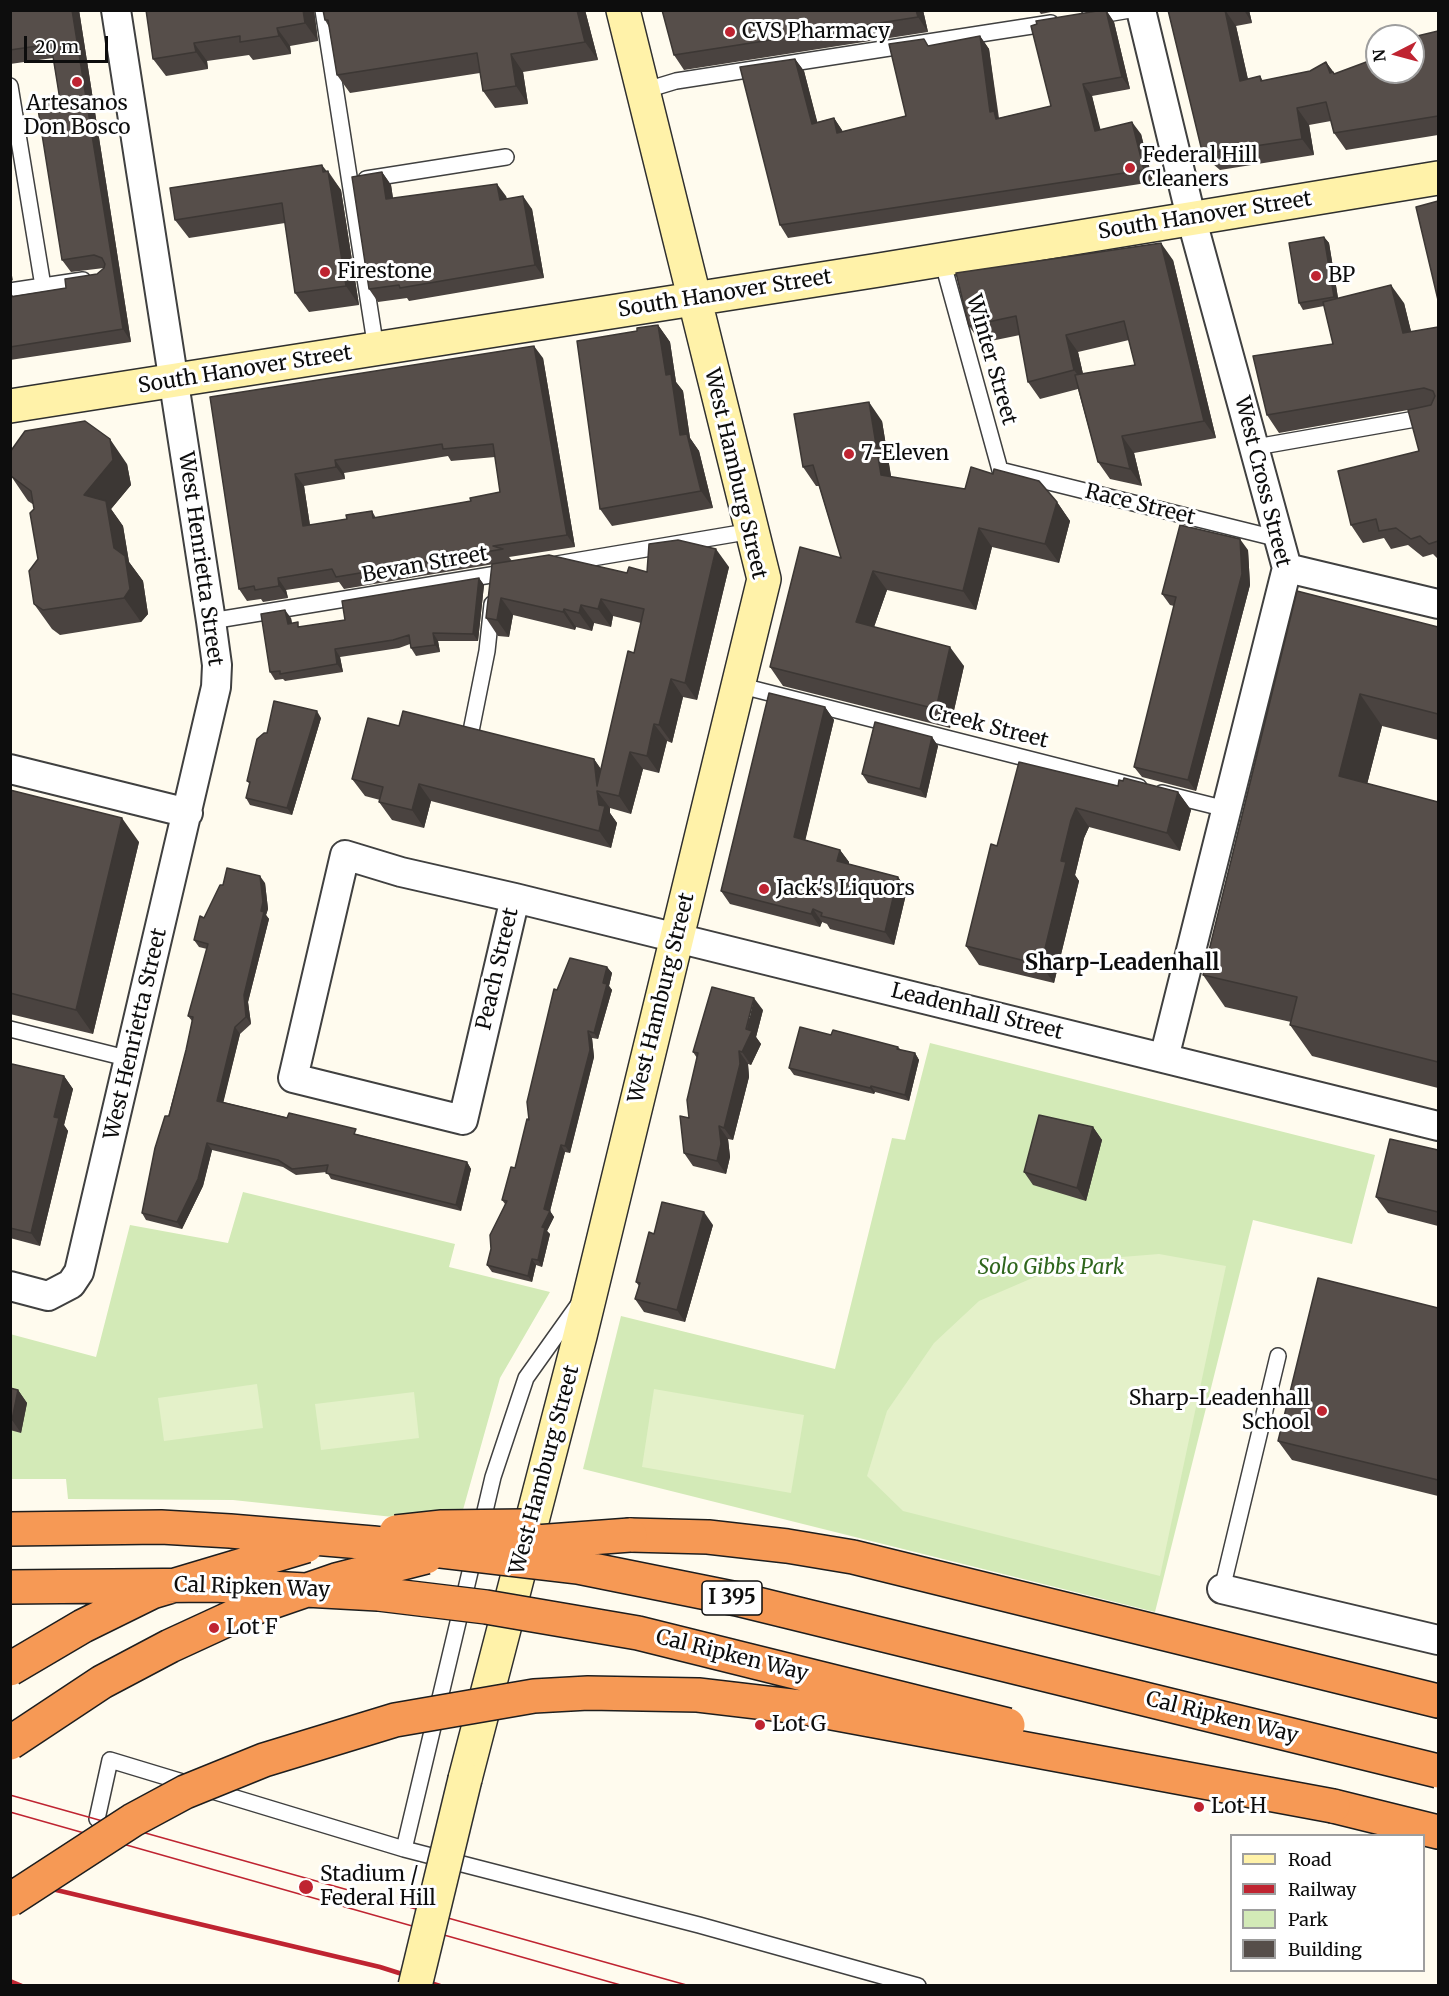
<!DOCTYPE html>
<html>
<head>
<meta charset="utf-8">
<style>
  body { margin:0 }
  #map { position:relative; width:1449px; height:1996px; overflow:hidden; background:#fffbee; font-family:Merriweather,serif }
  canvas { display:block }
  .frame { position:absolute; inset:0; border:12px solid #0d0d0d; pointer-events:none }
  .legend { position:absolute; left:1230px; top:1834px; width:195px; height:138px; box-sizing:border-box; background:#fff; border:2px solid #9e9e9e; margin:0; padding:8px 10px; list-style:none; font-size:18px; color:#0d0d0d }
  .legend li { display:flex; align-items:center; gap:12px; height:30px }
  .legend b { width:30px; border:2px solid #9e9e9e }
  .north { position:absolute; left:1365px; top:24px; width:60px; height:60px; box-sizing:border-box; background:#fff; border:2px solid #9e9e9e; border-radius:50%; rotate:264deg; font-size:16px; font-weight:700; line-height:24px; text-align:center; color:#0d0d0d }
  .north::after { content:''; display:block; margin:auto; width:21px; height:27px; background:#bf2431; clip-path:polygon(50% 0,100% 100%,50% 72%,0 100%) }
  .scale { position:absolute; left:24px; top:36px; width:84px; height:27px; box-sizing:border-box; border:3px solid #0d0d0d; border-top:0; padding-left:8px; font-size:18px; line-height:21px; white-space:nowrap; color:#0d0d0d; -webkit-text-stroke:4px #fff; paint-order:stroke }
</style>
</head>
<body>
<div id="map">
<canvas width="1449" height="1996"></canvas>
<div class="frame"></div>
<ul class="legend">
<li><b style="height:8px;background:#fff2a9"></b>Road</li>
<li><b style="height:8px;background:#bf2431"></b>Railway</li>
<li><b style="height:16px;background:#d3eab7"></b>Park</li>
<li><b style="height:16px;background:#564e4a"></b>Building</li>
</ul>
<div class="north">N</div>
<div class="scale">20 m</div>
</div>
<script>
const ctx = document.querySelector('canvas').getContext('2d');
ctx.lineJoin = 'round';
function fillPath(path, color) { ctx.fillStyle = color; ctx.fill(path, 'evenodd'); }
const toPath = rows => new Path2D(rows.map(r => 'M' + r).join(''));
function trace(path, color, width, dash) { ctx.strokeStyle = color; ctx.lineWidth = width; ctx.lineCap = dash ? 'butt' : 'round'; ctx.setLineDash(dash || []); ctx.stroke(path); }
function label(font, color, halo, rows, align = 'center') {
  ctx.font = font + ' Merriweather,serif'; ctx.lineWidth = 6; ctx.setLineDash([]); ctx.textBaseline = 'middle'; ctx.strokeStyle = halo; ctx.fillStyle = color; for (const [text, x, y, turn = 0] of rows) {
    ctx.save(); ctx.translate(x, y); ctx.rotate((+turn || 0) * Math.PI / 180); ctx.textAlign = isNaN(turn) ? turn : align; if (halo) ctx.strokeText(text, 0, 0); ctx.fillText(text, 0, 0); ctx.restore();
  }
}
fillPath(toPath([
  [930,1043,1375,1155,1352,1244,1253,1220,1155,1612,583,1469,621,1316,835,1369,892,1138,905,1140],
  [243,1192,455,1244,449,1267,550,1292,500,1378,459,1524,233,1500,68,1499,66,1479,11,1479,10,1334,96,1357,130,1225,228,1243]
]), '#d3eab7');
fillPath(toPath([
  [1159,1254,1226,1266,1160,1576,903,1511,867,1476,887,1411,934,1343,979,1301,1072,1261],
  [257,1384,263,1428,164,1441,158,1398],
  [654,1389,804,1415,791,1493,642,1467],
  [414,1392,419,1438,321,1450,315,1404]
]), '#e4f1c9');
const lane = toPath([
  [323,10,376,349],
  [1089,17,1130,10],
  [10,86,43,286],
  [643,91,676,81,1051,23],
  [366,179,506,157],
  [942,260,1000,470,1279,539],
  [10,291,83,280],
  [1256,447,1438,415],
  [557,564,752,531],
  [211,621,509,572],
  [738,685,1139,787],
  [471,731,487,651,492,604],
  [1162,793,1226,809],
  [10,1029,130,1059],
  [481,1528,493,1477,526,1378,578,1305],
  [1222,1589,1278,1356],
  [97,1819,110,1760,404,1849,699,1925,918,1986],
  [404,1849,475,1551]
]);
const street = toPath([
  [1141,10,1191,217,1287,568,1164,1058],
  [1287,568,1438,604],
  [10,769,188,813],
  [515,898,463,1120,293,1078,345,855,401,872,515,898,1438,1126],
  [10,1286,48,1296,71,1284,79,1272,216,687,217,665,211,621,116,10],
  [1222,1589,1438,1640]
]);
const secondary = toPath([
  [10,406,879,270,1438,178],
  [465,1779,580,1336,764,579,623,10]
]);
const highway = toPath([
  [630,1535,708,1537,787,1546,853,1557,1438,1701],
  [1333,1806,1438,1832]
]);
trace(lane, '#404040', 18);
trace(street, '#404040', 32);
trace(secondary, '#2f2f2f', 36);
trace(highway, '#1e1e1e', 36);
trace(lane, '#fff', 15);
trace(street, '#fff', 28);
trace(secondary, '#fff2a9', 33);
trace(highway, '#f69955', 33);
trace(toPath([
  [10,1795,690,1986],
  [10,1812,624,1986]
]), '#bf2431', 1.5);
trace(toPath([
  [10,1879,380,1967,440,1986],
  [10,1981,22,1986]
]), '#bf2431', 4.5);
const secondaryBridge = toPath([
  [415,1986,465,1779]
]);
const highwayBridge = toPath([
  [10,1529,161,1527,230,1531,373,1543,578,1567,737,1599,1438,1771],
  [396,1532,442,1527,524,1526],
  [495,1545,630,1535],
  [10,1587,214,1585,378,1594,486,1607,638,1633,1008,1725],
  [10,1669,83,1626,152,1592,306,1546],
  [10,1743,102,1682,170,1646,246,1611,336,1580,426,1557],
  [10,1900,133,1820,185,1792,264,1760,395,1720,534,1696,588,1693,698,1695,800,1707,1333,1806]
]);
trace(secondaryBridge, '#2f2f2f', 36, []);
trace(highwayBridge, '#1e1e1e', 36, []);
trace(secondaryBridge, '#fff2a9', 33);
trace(highwayBridge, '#f69955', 33);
fillPath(toPath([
  [10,10,79,10,131,342,10,360,10,292,13,296,66,288,97,274,104,268,71,272,62,260,60,100,53,58,10,64],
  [146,10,314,10,318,41,290,46,291,54,253,60,249,55,207,61,208,69,166,76,153,59],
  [585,10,598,60,523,72,528,104,495,108,483,91,480,73,350,93,337,75,329,27,325,20],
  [923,10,928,32,684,70,674,55],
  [1038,10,1061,10,1041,14],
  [1106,10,1114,22,1130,89,1092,96,1100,130,1141,134,1153,182,788,238,780,225,795,59,804,71,817,122,834,118,843,132,906,116,929,46,980,36,989,49,999,118,1051,106],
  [1168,10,1249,10,1252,23,1236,26,1248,79,1260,76,1263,81,1310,71,1326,62,1335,74,1377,72,1438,31,1438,135,1346,150,1334,133,1331,121,1309,125,1314,155,1220,170,1213,164,1201,147],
  [328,171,341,190,359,305,309,312,295,293,285,223,189,238,175,220],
  [382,172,391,185,393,198,506,196,507,199,532,209,544,278,409,301,407,298,378,302,369,289],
  [1324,237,1329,243,1338,298,1404,303,1411,332,1438,327,1438,559,1433,554,1423,557,1408,545,1391,549,1384,538,1363,543,1351,525,1419,451,1408,410,1279,433,1267,415,1333,344,1324,306,1303,310,1299,303],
  [1173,260,1216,438,1134,453,1142,486,1110,479,1098,462,1078,389,1040,399,1028,382,1020,335,981,343,969,326],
  [1129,340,1135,365,1083,374,1078,352],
  [658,325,670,342,676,382,683,391,690,438,699,451,713,508,612,526,600,509,637,331],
  [543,358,575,547,509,557,512,561,344,589,339,582,286,590,288,598,263,602,261,599,247,601,239,589,210,397],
  [448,456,451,461,495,457,500,492,471,501,376,518,372,511,347,519,310,525,304,486,345,479,344,473],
  [882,421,891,477,965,489,1057,502,1070,521,1059,563,992,547,976,610,887,590,874,627,964,666,950,728,783,686,770,667,841,558,819,486,816,486,803,467],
  [127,464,131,485,111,509,123,526,129,562,143,581,148,614,141,622,60,635,52,629,34,604,38,559,34,509,34,505,28,501,11,476],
  [1248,550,1250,585,1196,791,1142,777,1134,767,1174,606,1170,605,1162,594],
  [492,564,627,573,729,567,697,700,683,697,672,743,667,741,659,773,643,769,631,814,610,808,610,813,617,823,611,848,431,801,424,828,392,820,379,802,380,800,365,796,352,779,399,726,594,759,601,769,634,653,641,623,613,616,611,627,594,623,592,631,576,627,575,630,513,615,509,637,498,636,486,618],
  [479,578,484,585,478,641,438,641,440,652,416,656,411,648,410,644,399,648,340,657,343,672,285,681,283,679,275,680,270,672,291,618,292,623,301,627,345,620],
  [1297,591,1438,627,1438,740,1382,726,1367,784,1438,802,1438,1088,1312,1056,1290,1025,1291,1022,1225,1007,1203,975],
  [825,707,834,720,805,840,840,850,849,862,849,864,898,877,907,890,894,945,830,929,827,924,822,922,820,927,730,904,721,891],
  [321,718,292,815,250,805,246,798,250,784,247,781,267,733],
  [932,737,938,746,926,798,868,783,862,774],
  [1118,786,1178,792,1191,810,1180,851,1089,827,1084,838,1075,875,1079,881,1054,983,979,965,966,946,997,846],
  [10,790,139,842,93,1034,10,1014],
  [265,883,268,909,266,915,269,919,248,1002,251,1024,240,1034,223,1102,360,1135,467,1162,471,1169,461,1211,331,1179,327,1172,296,1175,283,1167,212,1150,203,1186,182,1229,146,1220,142,1213,186,1050,192,1021,188,1016,207,949,199,947,194,940,204,918,223,885],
  [607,967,612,973,609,986,612,990,598,1039,592,1038,594,1057,570,1153,565,1152,550,1211,554,1217,547,1231,550,1234,542,1267,536,1265,532,1282,492,1272,487,1265,505,1204,502,1200,515,1168,529,1120,557,990],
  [763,1010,756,1037,761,1044,751,1065,748,1064,749,1077,733,1140,728,1139,730,1157,726,1174,693,1166,684,1153,697,1058,693,1052],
  [831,1035,898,1047,901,1050,915,1053,919,1060,909,1101,875,1092,874,1094,794,1075,789,1068],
  [10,1068,64,1076,73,1089,64,1125,68,1131,40,1246,10,1238],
  [1093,1127,1102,1140,1086,1201,1033,1185,1024,1172],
  [1438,1150,1438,1226,1388,1213,1376,1197],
  [713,1225,685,1322,644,1312,635,1299,639,1286,636,1282,654,1234],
  [1438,1308,1438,1496,1292,1460,1278,1441],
  [10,1388,18,1390,27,1403,21,1433,10,1430]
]), '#4a4340');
fillPath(toPath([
  [72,10,79,10,131,342,123,329],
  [303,10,314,10,318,41,305,23],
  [577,10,585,10,598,60,585,42],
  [916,10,923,10,928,32,918,17],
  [1106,10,1114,22,1130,89,1122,77],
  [1225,10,1236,26,1252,98,1240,81],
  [1244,10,1249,10,1252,23],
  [277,28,290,46,291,54,279,36],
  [980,36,989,49,998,117,1002,124,1004,131,990,112],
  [194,43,207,61,208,69,196,52],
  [511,54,523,72,528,104,516,86],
  [795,59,804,71,821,136,812,124],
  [1326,62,1345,89,1330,73],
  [1083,84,1092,96,1104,143,1095,131],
  [1297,108,1309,125,1314,155,1302,139],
  [834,118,842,130,846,146,837,133],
  [1132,122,1141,134,1153,182,1144,170],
  [322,165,341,190,359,305,346,286],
  [382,172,391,185,395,212,386,199],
  [497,184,506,196,509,213,500,200],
  [523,196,532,209,544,278,535,265],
  [1324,237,1329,243,1339,304,1334,297],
  [1161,243,1173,260,1216,438,1204,421],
  [10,265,13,281,10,277],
  [1391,285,1404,303,1416,351,1403,333],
  [658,325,670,342,676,382,683,391,690,438,699,451,713,508,701,491,680,435,666,375],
  [1066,335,1078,352,1086,387,1074,370],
  [534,346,543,358,575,547,567,535],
  [869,402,882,421,894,494,881,475],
  [1122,436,1134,453,1142,486,1130,469],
  [110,439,127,464,131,485,111,509,123,526,129,562,143,581,148,614,141,622,124,598,114,548,84,495],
  [335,460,344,473,345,479,336,467],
  [295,474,304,486,312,539,303,526],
  [1057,502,1070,521,1059,563,1045,544],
  [979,528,992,547,976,610,963,591],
  [1240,539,1248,550,1250,585,1196,791,1188,780],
  [716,549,729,567,697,700,685,683],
  [873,571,887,590,869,641,856,622],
  [278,578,286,590,288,598,279,586],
  [479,578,484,585,478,641,473,634],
  [501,598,513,615,509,637,497,620],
  [601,599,613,616,611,627,598,609],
  [581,605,594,623,592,631,579,613],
  [564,609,576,627,575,630,563,612],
  [285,610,291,618,293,631,288,624],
  [433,633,438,641,440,652,435,645],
  [950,647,964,666,950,728,936,709],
  [335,649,340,657,343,672,337,664],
  [671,679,683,697,672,743,659,725],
  [1360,694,1382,726,1361,808,1339,776],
  [825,707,834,720,803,850,794,837],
  [317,711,321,718,292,815,287,808],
  [654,724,667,741,659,773,647,756],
  [932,737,938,746,926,798,920,789],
  [630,752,643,769,631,814,619,796],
  [594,759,606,777,597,786],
  [419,784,431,801,424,828,412,810],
  [597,791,610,808,610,813,617,823,611,848,599,831,599,805],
  [1178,792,1191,810,1180,851,1167,833],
  [1076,808,1089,827,1084,838,1075,875,1079,881,1054,983,1041,965,1061,861,1071,820],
  [122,818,139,842,93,1034,76,1010],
  [840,850,849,862,846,874,837,861],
  [260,876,265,883,268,909,266,915,269,919,248,1002,251,1024,246,1017,244,995,261,911],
  [898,877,907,890,894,945,885,932],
  [813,909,822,922,820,927,811,914],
  [607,967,612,973,609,986,612,990,598,1039,594,1033],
  [754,998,763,1010,756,1037,761,1044,751,1065,742,1052],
  [235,1027,240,1034,222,1108,217,1101],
  [588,1031,592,1038,594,1057,570,1153,565,1146],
  [739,1051,748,1064,749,1077,733,1140,724,1128],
  [915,1053,919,1060,909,1101,905,1095],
  [64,1076,73,1089,64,1125,68,1131,40,1246,31,1233,54,1117],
  [871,1086,875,1092,874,1094,870,1088],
  [719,1126,728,1139,730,1157,726,1174,717,1161],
  [1093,1127,1102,1140,1086,1201,1077,1188],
  [207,1143,212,1150,203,1186,182,1229,177,1222],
  [561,1145,565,1152,550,1211,554,1217,547,1231,550,1234,542,1267,538,1260,542,1227,544,1209],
  [467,1162,471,1169,461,1211,456,1205],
  [704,1212,713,1225,685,1322,677,1310],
  [532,1259,536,1265,532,1282,528,1276],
  [18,1390,27,1403,21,1433,12,1420]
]), '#3c3734');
const building = toPath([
  [10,10,72,10,123,329,10,347,10,297,66,288,65,279,97,274,104,268,105,264,102,258,94,255,62,260,37,103,60,100,51,44,10,50,10,10],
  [146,10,303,10,305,23,277,28,279,36,240,42,240,36,194,43,196,52,153,59,146,10],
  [323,10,577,10,585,42,511,54,516,86,483,91,477,53,337,75,328,20,325,20,323,10],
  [662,10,916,10,918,17,674,55,662,10],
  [1103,10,1106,10,1122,77,1083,84,1095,131,1132,122,1144,170,780,225,740,67,795,59,812,124,834,118,837,133,906,116,889,44,924,39,928,46,980,36,990,112,994,111,996,119,1051,106,1031,26,1037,24,1036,21,1103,10],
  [1168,10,1225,10,1240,81,1260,76,1261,81,1310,71,1326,62,1330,73,1333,72,1334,74,1377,58,1377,72,1413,72,1413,37,1438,31,1438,116,1334,133,1326,102,1297,108,1302,139,1208,153,1201,147,1168,10],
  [322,165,323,172,328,171,346,286,295,293,282,203,175,220,170,188,322,165],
  [382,172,386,199,497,184,500,200,523,196,535,265,400,288,399,285,369,289,352,177,382,172],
  [1438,201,1438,300,1416,207,1438,201],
  [1324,237,1334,297,1299,303,1289,243,1324,237],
  [1161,243,1204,421,1122,436,1130,469,1098,462,1075,375,1135,365,1124,321,1066,335,1074,370,1028,382,1016,316,969,326,956,273,1161,243],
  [1391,285,1403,333,1438,327,1438,541,1429,544,1420,536,1411,539,1396,528,1379,531,1376,519,1351,525,1338,471,1419,451,1408,410,1431,405,1435,396,1433,391,1424,388,1267,415,1253,356,1333,344,1323,302,1391,285],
  [658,325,666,375,671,374,680,435,687,434,701,491,600,509,577,341,637,331,637,328,658,325],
  [534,346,567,535,493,546,503,549,336,577,332,569,278,578,279,586,255,590,254,586,239,589,210,397,534,346],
  [442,444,443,449,493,444,500,492,470,498,471,501,373,518,372,511,346,515,347,519,303,526,295,474,336,467,335,460,442,444],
  [869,402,881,475,965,489,971,467,993,474,994,469,1039,481,1057,502,1045,544,979,528,963,591,873,571,856,622,950,647,936,709,770,667,800,547,841,558,813,465,803,467,794,414,869,402],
  [85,421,110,439,113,460,84,495,106,501,114,548,125,556,130,589,124,598,43,610,34,604,29,571,38,559,30,513,34,509,31,491,11,476,10,452,25,431,85,421],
  [1180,525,1240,539,1242,574,1188,780,1134,767,1176,597,1162,594,1180,525],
  [678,540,716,549,685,683,671,679,659,725,654,724,647,756,630,752,619,796,597,791,599,805,605,806,599,831,419,784,412,810,379,802,383,787,352,779,368,718,399,726,403,711,594,759,597,786,628,651,634,653,644,609,601,599,598,609,581,605,579,613,564,609,563,612,501,598,497,620,486,618,492,564,549,555,627,573,629,567,647,572,649,544,678,540],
  [479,578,473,634,433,633,435,645,411,648,409,635,393,640,335,649,337,664,280,674,280,671,270,672,261,614,285,610,288,624,298,622,298,627,345,620,342,601,479,578],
  [1297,591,1438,627,1438,714,1360,694,1339,776,1438,802,1438,1062,1290,1025,1297,997,1203,975,1297,591],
  [769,693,825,707,794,837,840,850,837,861,898,877,885,932,821,916,822,913,813,909,811,914,721,891,769,693],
  [274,701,317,711,287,808,246,798,250,782,247,781,257,739,264,733,267,733,274,701],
  [875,722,932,737,920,789,862,774,875,722],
  [1019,762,1118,786,1119,780,1123,781,1124,778,1178,792,1167,833,1076,808,1071,820,1061,861,1066,862,1041,965,966,946,991,844,997,846,1019,762],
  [10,790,122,818,76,1010,10,993,10,790],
  [227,868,260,876,263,902,261,911,264,912,244,995,246,1017,235,1027,217,1101,287,1118,289,1113,356,1129,354,1134,467,1162,456,1205,326,1173,328,1165,292,1169,278,1160,207,1143,198,1179,177,1222,142,1213,155,1148,165,1116,169,1116,186,1050,193,1017,188,1016,208,944,194,940,200,916,204,918,220,885,223,885,227,868],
  [570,958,607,967,603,983,607,984,594,1033,588,1031,590,1050,565,1146,561,1145,544,1209,550,1211,542,1227,545,1228,538,1260,532,1259,528,1276,487,1265,491,1249,490,1235,507,1201,502,1200,511,1167,515,1168,527,1119,529,1120,527,1102,554,989,557,990,570,958],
  [712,987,754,998,746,1029,752,1031,742,1052,739,1051,740,1064,724,1128,719,1126,721,1144,717,1161,684,1153,680,1116,689,1118,687,1100,698,1053,693,1052,712,987],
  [800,1027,831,1035,833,1030,898,1047,897,1049,915,1053,905,1095,871,1086,870,1088,789,1068,800,1027],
  [12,1064,64,1076,54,1117,59,1118,31,1233,10,1228,10,1068,12,1064],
  [1039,1115,1093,1127,1077,1188,1024,1172,1039,1115],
  [1390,1139,1438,1150,1438,1212,1376,1197,1390,1139],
  [662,1202,704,1212,677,1310,635,1299,640,1283,636,1282,649,1232,654,1234,662,1202],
  [1318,1278,1438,1308,1438,1480,1278,1441,1318,1278],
  [10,1388,18,1390,12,1420,10,1420,10,1388]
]);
fillPath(building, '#564e4a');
trace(building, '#3c3734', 1.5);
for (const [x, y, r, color] of [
  [730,32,6,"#bf2431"],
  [77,82,6,"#bf2431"],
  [1130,168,6,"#bf2431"],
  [325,272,6,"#bf2431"],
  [1316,276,6,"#bf2431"],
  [849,454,6,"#bf2431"],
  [764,889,6,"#bf2431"],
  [1322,1411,6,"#bf2431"],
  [214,1628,6,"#bf2431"],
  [760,1725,6,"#bf2431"],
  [1199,1807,6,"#bf2431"],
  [306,1887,8,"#bf2431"]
]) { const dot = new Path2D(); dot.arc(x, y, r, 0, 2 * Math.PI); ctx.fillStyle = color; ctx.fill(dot); trace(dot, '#fff', 2); }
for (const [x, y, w] of [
  [732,1598,60]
]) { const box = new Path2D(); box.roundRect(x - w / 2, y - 17, w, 34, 4.5); ctx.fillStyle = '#fff'; ctx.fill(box); trace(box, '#0d0d0d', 1.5); }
label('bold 20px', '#0d0d0d', null, [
  ["I 395",732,1598]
]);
label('21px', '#0d0d0d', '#fff', [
  ["CVS Pharmacy",742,32],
  ["Artesanos",77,104,"center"],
  ["Don Bosco",77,128,"center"],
  ["Federal Hill",1142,156],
  ["Cleaners",1142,180],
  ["Firestone",337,272],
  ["BP",1328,276],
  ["7-Eleven",861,454],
  ["Jack's Liquors",776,889],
  ["Sharp-Leadenhall",1310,1399,"right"],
  ["School",1310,1423,"right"],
  ["Lot F",226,1628],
  ["Lot G",772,1725],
  ["Lot H",1211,1807],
  ["Stadium /",320,1875],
  ["Federal Hill",320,1899]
], 'left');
label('21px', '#0d0d0d', '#fff', [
  ["South Hanover Street",1205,216,-9],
  ["South Hanover Street",725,294,-9],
  ["Winter Street",991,360,74],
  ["South Hanover Street",245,370,-9],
  ["West Hamburg Street",735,474,77],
  ["West Cross Street",1262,482,76],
  ["Race Street",1140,505,14],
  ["West Henrietta Street",200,559,82],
  ["Bevan Street",425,565,-10],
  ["Creek Street",988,727,14],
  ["Peach Street",498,969,-77],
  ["West Hamburg Street",662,998,-76],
  ["Leadenhall Street",977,1012,14],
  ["West Henrietta Street",136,1034,-77],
  ["West Hamburg Street",545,1470,-75],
  ["Cal Ripken Way",252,1588,2],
  ["Cal Ripken Way",732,1656,14],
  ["Cal Ripken Way",1222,1718,14]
]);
label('italic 21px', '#2f661d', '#fff', [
  ["Solo Gibbs Park",1051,1268]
]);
label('bold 22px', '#0d0d0d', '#fff', [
  ["Sharp-Leadenhall",1122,964]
]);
</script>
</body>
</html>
